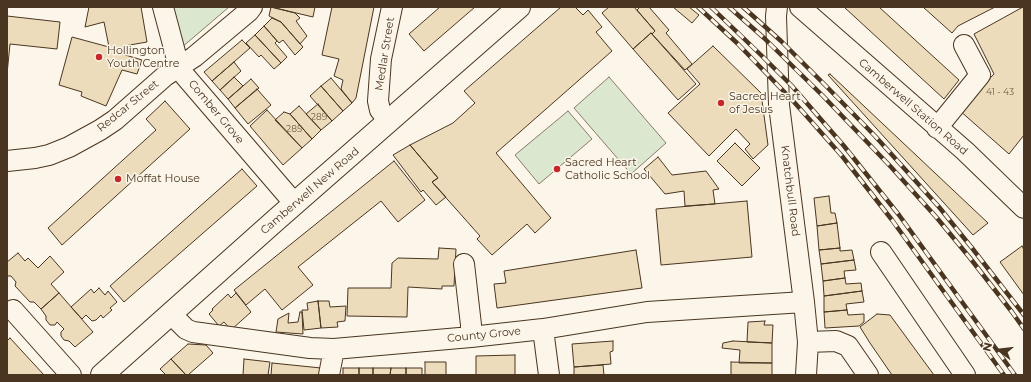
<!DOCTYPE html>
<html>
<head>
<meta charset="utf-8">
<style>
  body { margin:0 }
  #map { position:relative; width:1031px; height:382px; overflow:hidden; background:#fbf6e9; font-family:Montserrat,sans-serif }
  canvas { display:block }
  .frame { position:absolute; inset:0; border:8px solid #4a3520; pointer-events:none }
  .north { position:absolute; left:979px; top:330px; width:40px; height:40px; -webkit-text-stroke:3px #fbf6e9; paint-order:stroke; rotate:285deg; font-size:11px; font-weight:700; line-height:16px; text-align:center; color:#4a3520 }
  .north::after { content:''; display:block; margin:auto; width:14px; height:18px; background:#4a3520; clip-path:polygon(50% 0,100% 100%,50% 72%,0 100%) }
</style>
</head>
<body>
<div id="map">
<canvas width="1031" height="382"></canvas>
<div class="frame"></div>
<div class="north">N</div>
</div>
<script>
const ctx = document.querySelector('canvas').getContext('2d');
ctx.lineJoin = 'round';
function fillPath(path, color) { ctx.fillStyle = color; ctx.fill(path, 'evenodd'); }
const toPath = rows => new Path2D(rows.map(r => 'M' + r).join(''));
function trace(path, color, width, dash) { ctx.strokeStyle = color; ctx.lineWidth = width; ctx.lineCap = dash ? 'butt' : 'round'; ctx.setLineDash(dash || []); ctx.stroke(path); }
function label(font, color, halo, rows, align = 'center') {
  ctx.font = font + ' Montserrat,sans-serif'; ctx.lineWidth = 3; ctx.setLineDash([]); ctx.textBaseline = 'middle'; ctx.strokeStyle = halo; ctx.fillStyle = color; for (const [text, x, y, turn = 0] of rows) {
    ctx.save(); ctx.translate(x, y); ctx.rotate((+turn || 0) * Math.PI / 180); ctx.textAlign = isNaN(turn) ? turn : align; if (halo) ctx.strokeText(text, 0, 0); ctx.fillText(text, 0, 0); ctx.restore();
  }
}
const green = toPath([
  [171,7,229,7,181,48,171,7],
  [609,77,666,143,631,174,574,108,609,77],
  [568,111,592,139,539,184,515,155,568,111]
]);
fillPath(green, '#dce7d0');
trace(green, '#887966', 1);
const building = toPath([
  [89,7,141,7,147,42,124,46,122,54,142,60,137,74,122,70,106,106,81,96,82,92,59,85,72,37,109,47,104,22,85,27,89,7],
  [271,7,315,7,313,17,271,7],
  [271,7,295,13,300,18,296,21,307,36,300,44,281,22,269,16,271,7],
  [332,7,374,7,356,98,352,103,341,89,343,80,334,76,339,59,322,55,332,7],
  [440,7,475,7,424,51,409,34,440,7],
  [561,7,575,7,583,15,588,10,602,27,596,32,612,51,496,153,551,218,535,233,527,224,492,255,477,239,480,236,432,182,438,178,410,145,453,123,475,103,464,91,561,7],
  [609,7,634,7,655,31,652,34,651,33,633,49,602,13,609,7],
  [640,7,649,7,669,30,666,33,692,64,685,70,652,34,655,31,637,10,640,7],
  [673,7,689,7,699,15,692,23,673,7],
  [844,7,879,7,959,80,944,99,844,7],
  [923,7,995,7,958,26,952,33,923,7],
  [1023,7,1024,7,1024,135,1009,154,959,110,994,74,974,34,1023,7],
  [7,16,60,22,57,49,10,44,7,74,7,16],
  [272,18,281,22,303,47,295,55,283,40,279,43,264,26,272,18],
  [264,26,277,41,275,43,287,57,281,63,255,35,264,26],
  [651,33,696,84,678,100,633,49,651,33],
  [255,35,281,63,274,69,261,55,259,57,246,43,255,35],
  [242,40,250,48,212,81,204,72,242,40],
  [713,46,761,93,768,145,753,159,745,149,750,144,736,129,709,156,668,113,700,84,687,69,713,46],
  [234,62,241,71,220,90,212,81,234,62],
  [830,74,988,223,973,235,828,75,830,74],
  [234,77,243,86,228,99,220,90,234,77],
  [331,78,352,103,343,111,321,86,331,78],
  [251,79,259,88,235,108,228,99,251,79],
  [321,86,343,111,332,121,310,96,321,86],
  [257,89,271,105,248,124,235,108,257,89],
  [165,101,190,129,62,245,48,228,156,130,146,119,165,101],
  [318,104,332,121,321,130,306,114,318,104],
  [299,106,321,130,312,139,290,114,299,106],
  [267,110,302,148,283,165,250,126,267,110],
  [284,112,290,114,312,139,302,148,275,120,284,112],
  [735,143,760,168,742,186,717,161,735,143],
  [410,145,438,178,432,182,446,197,436,205,423,190,421,192,393,155,410,145],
  [658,157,672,175,706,171,719,189,713,190,715,204,685,206,684,191,665,194,644,169,658,157],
  [394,161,425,200,398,222,381,201,298,267,313,285,282,310,265,289,246,305,234,290,394,161],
  [242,169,257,186,124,302,110,286,242,169],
  [829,196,831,213,835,213,837,223,817,226,814,198,829,196],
  [747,201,752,257,661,265,656,209,747,201],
  [837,223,840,248,819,250,817,226,837,223],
  [1022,246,1024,250,1024,295,1000,262,1022,246],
  [439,248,456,249,454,286,442,286,442,289,408,287,407,317,347,316,348,288,391,288,392,263,398,258,438,259,439,248],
  [840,248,840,251,852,250,854,260,821,264,819,250,840,248],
  [636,250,642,288,497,308,494,284,506,283,504,271,636,250],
  [18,253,25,261,28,258,38,268,50,256,64,272,51,284,59,293,41,309,34,302,30,302,15,286,16,282,11,276,7,276,7,262,18,253],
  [854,260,856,270,844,271,845,278,823,281,821,264,854,260],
  [845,278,846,284,861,283,862,291,824,296,823,281,845,278],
  [99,288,105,295,108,291,117,302,110,308,112,310,103,318,101,315,96,320,92,321,86,315,82,319,71,307,91,289,94,293,99,288],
  [862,291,864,302,846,304,847,310,824,312,824,296,862,291],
  [59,293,93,332,75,347,69,341,64,340,61,336,61,332,64,329,57,322,55,325,50,325,46,320,46,316,41,309,59,293],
  [236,293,251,312,231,330,224,322,219,326,209,314,213,310,212,309,228,294,231,298,236,293],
  [318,301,329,301,330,307,346,306,345,321,337,322,338,327,321,328,318,301],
  [318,301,321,328,304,330,302,310,308,310,307,303,318,301],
  [847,310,848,315,864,314,864,322,859,326,825,328,824,312,847,310],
  [300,312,302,312,303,334,276,332,278,319,289,313,288,323,298,322,300,312],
  [877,314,890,315,934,375,892,375,870,343,860,327,877,314],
  [765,321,764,325,773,325,772,343,747,342,748,322,765,321],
  [10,338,44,375,7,375,7,341,10,338],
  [613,341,613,351,610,352,611,364,574,367,572,344,613,341],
  [733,341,772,343,772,363,739,363,740,350,722,348,723,343,733,341],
  [188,344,206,345,213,353,188,375,186,375,171,359,188,344],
  [515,355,515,375,476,375,476,356,515,355],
  [171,359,186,375,166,375,160,369,171,359],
  [244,359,270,362,268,375,243,375,244,359],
  [425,362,446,362,446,375,425,375,425,362],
  [731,362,772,363,772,375,731,375,731,362],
  [272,363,321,368,320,375,271,375,272,363],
  [603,365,604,375,574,375,574,367,603,365],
  [343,368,359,368,359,375,343,375,343,368],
  [359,368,373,368,373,375,359,375,359,368],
  [373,368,391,368,390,375,373,375,373,368],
  [391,368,406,368,406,375,390,375,391,368],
  [406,368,422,368,422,375,406,375,406,368]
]);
fillPath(building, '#ecdcbc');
trace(building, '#4a3520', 1);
const minor = toPath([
  [163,7,179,67,185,76,295,204],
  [777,7,776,16,779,105,804,302,808,342,806,375],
  [800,7,965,151,1024,208],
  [389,121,380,110,378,101,381,59,392,7],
  [937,128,980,75,964,45],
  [7,161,35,158,49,155,69,147,100,130,115,120,165,76,194,57,249,11,252,7],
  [881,252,965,375],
  [464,264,471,325,471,337],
  [13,310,71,375],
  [171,314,186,329,193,332,310,348,334,349,471,337,543,329,647,312,804,302],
  [543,329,549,375],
  [808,342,836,341,848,346,868,375],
  [329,375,334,349]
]);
const highway = toPath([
  [102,375,277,219,519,7]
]);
trace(minor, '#4a3520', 22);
trace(highway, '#4a3520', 24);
trace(minor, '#fbf6e9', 20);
trace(highway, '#fbf6e9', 22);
const rail = toPath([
  [698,7,737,43,794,102,842,156,892,220,1004,375],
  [711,7,762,56,792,86,844,146,899,215,1015,375],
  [729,7,764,38,823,96,891,167,937,218,970,258,1012,312,1024,329],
  [743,7,781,41,826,86,875,136,939,207,972,248,1024,315]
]);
trace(rail, '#4a3520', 4.5);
trace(rail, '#fbf6e9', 3, [9]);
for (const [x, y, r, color] of [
  [99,57,4,"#c62828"],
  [721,103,4,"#c62828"],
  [557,169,4,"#c62828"],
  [118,179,4,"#c62828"]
]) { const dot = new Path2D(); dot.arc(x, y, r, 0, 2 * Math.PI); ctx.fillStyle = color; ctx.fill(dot); trace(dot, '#fbf6e9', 1.5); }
label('9px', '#725f47', null, [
  ["41 - 43",1000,92],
  ["289",319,117],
  ["285",294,129]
]);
label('11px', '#4a3520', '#fbf6e9', [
  ["Hollington",107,51],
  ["Youth Centre",107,64],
  ["Sacred Heart",729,97],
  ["of Jesus",729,110],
  ["Sacred Heart",565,163],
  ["Catholic School",565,176],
  ["Moffat House",126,179]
], 'left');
label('11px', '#4a3520', '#fbf6e9', [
  ["Medlar Street",385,54,-81],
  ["Redcar Street",128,106,-39],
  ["Camberwell Station Road",913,107,41],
  ["Comber Grove",216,112,50],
  ["Camberwell New Road",310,191,-41],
  ["Knatchbull Road",790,191,83],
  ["County Grove",484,335,-6]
]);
</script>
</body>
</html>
